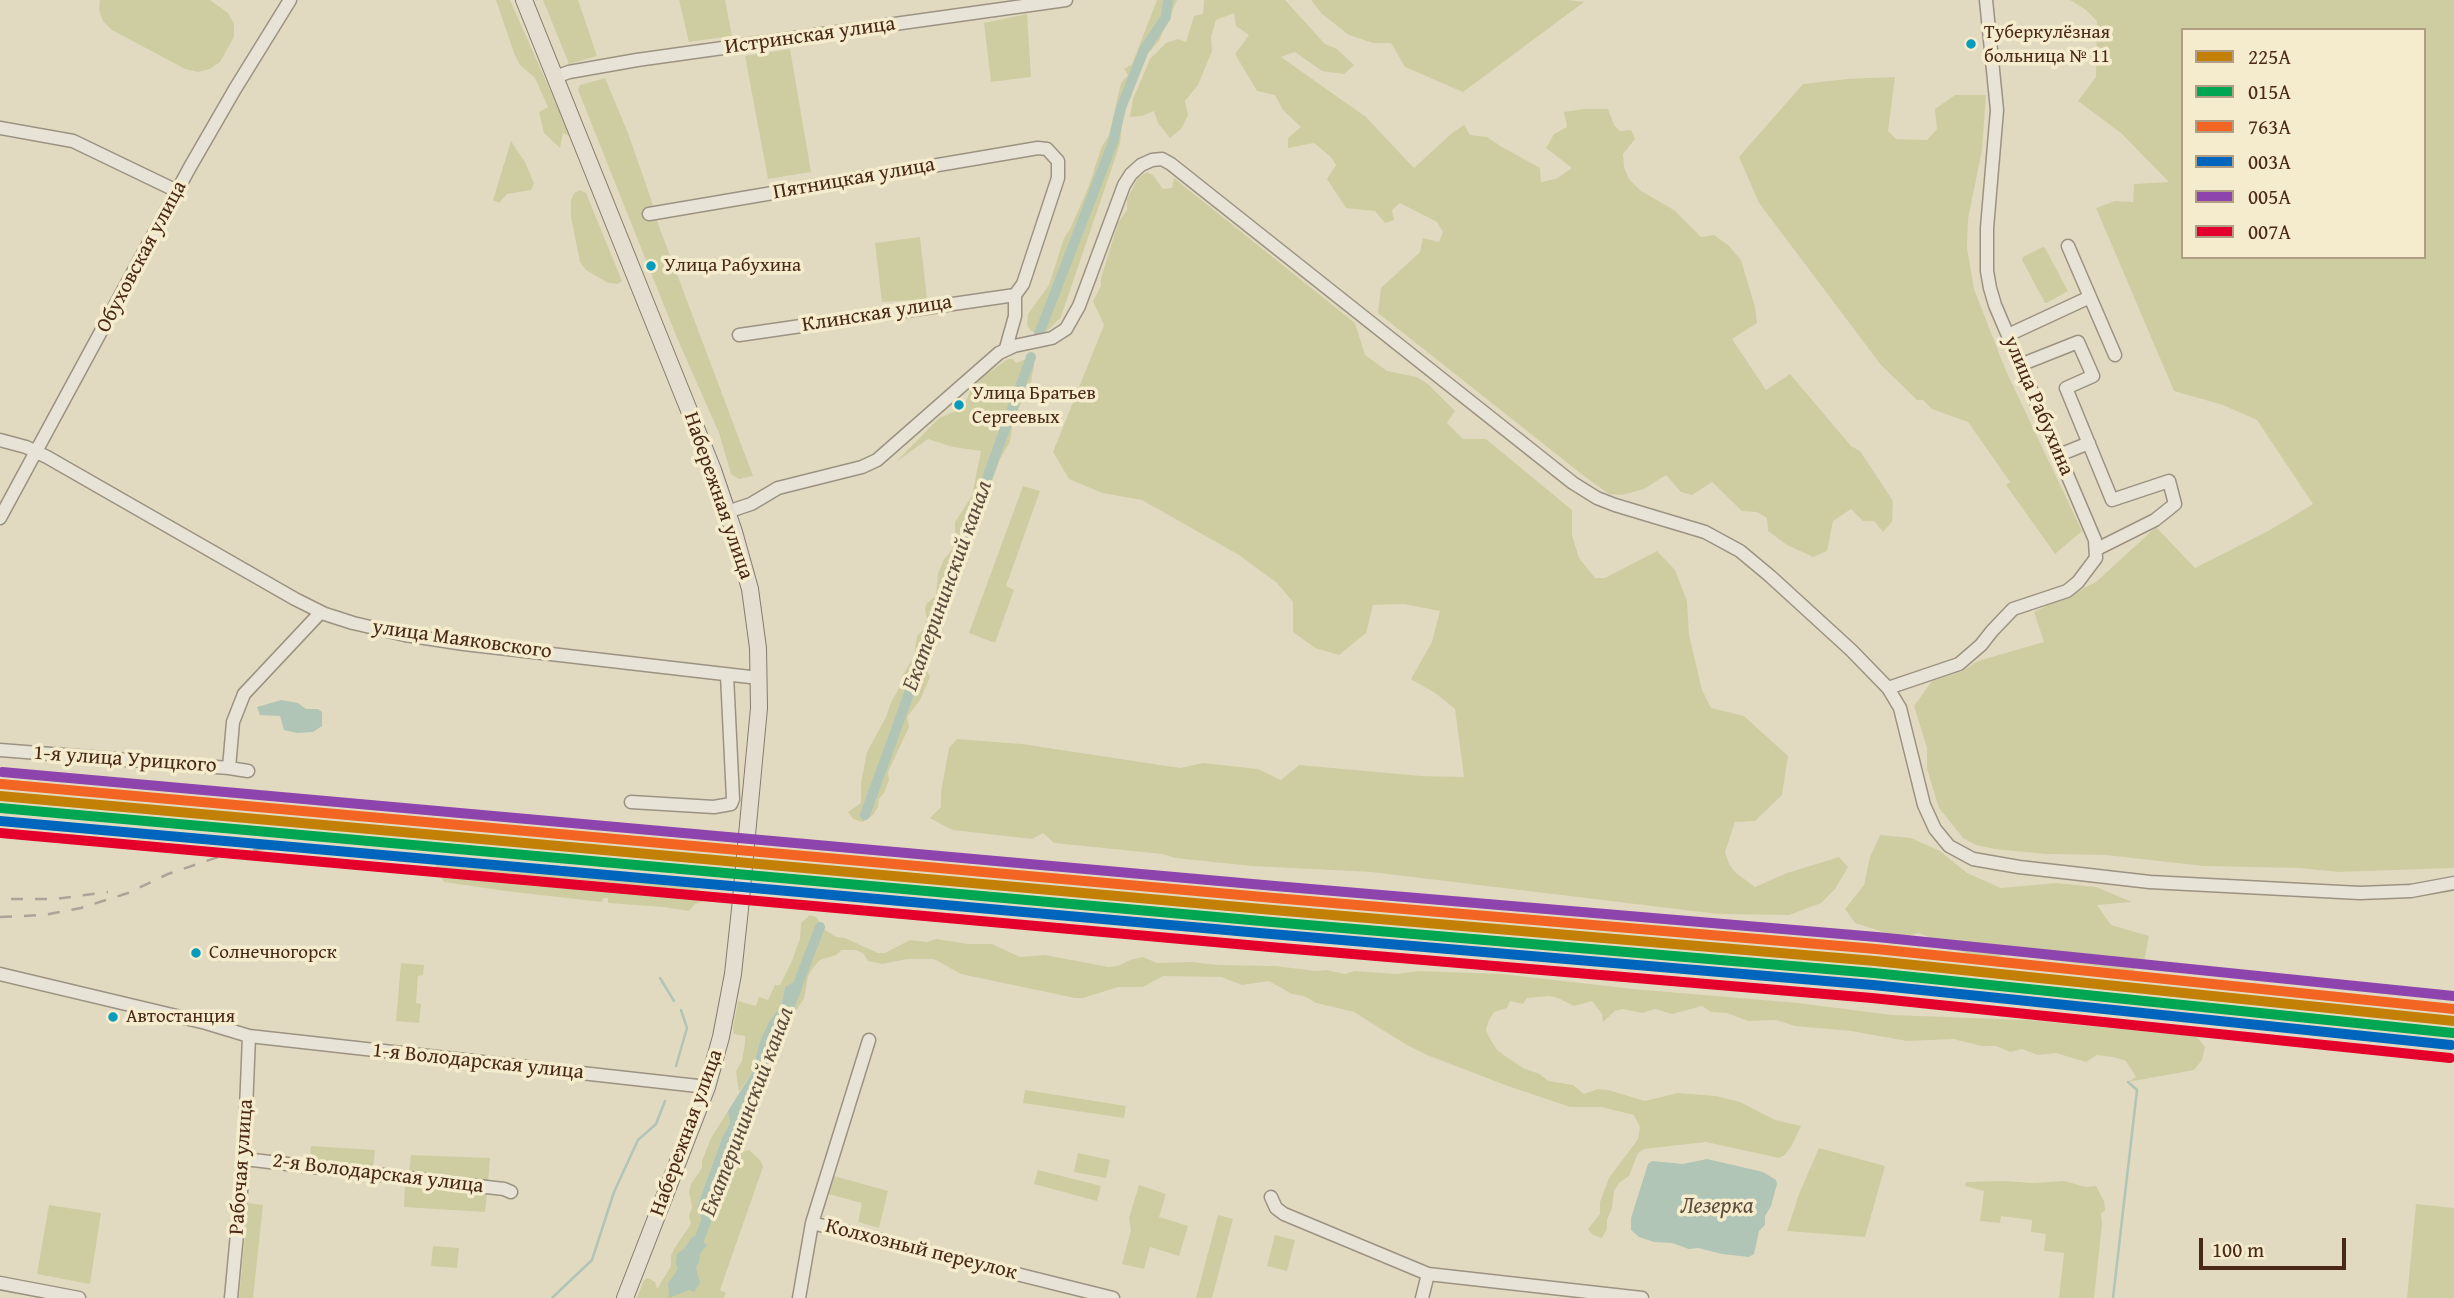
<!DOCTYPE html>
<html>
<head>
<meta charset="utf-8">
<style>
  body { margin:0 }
  #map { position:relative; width:2454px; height:1298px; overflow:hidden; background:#e2dac0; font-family:"Gentium Book Plus",serif }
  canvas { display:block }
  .legend { position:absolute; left:2181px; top:28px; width:245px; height:231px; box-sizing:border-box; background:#f5eccd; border:2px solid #b09e84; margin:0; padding:9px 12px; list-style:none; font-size:21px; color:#492817 }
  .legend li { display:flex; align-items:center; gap:14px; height:35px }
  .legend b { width:35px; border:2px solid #b09e84 }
  .scale { position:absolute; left:2199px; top:1238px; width:147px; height:32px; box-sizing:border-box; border:4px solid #492817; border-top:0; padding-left:9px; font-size:21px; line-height:24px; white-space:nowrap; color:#492817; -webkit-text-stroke:5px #f5eccd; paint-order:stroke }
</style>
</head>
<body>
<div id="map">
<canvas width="2454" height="1298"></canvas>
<ul class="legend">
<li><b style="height:9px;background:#c38007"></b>225А</li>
<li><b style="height:9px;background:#00a651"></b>015А</li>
<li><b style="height:9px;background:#f26522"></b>763А</li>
<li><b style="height:9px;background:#0065bd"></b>003А</li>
<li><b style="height:9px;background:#8e44ad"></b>005А</li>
<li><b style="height:9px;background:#e4002b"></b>007А</li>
</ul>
<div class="scale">100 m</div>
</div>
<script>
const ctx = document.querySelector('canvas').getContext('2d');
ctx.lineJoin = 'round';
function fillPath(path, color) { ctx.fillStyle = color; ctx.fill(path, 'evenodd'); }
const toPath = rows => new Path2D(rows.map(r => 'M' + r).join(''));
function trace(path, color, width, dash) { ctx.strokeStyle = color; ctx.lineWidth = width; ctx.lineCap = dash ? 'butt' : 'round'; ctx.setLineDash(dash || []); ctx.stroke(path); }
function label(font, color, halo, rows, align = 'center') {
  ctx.font = font + ' "Gentium Book Plus",serif'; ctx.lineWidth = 7; ctx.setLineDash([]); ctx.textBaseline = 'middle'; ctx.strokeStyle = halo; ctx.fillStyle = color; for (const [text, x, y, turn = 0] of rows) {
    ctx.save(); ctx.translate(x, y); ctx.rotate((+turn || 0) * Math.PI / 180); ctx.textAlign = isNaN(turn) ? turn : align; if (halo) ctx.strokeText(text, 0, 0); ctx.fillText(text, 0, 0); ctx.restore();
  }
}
fillPath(toPath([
  [100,0,210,0,228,13,234,24,234,37,220,62,210,69,198,72,185,69,112,30,103,21,99,10],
  [496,0,510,0,571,137,563,133,560,148,544,133,539,112,548,107,535,78,520,65,514,53],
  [543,0,578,0,597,56,569,64],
  [679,0,725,0,732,36,689,42],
  [1157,0,1177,0,1159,41,1146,56,1128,95,1123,113,1120,144,1064,308,1061,317,1049,329,1039,334,1031,331,1027,325,1028,314,1049,285,1064,238,1071,227,1088,188,1102,146,1109,135,1121,83,1128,75,1124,69,1132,64],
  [1204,0,1285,0,1325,44,1337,49,1354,65,1344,74,1322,71,1295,52,1281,57,1366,117,1414,168,1452,133,1464,125,1470,135,1487,137,1502,147,1540,168,1541,182,1556,179,1572,168,1546,148,1554,134,1567,127,1564,112,1583,109,1608,109,1614,125,1620,131,1631,130,1635,139,1623,154,1624,167,1629,179,1641,191,1674,210,1701,237,1714,235,1728,245,1741,260,1755,307,1757,323,1732,339,1766,390,1790,374,1851,446,1860,451,1893,501,1892,522,1883,532,1874,521,1863,521,1851,509,1833,521,1827,551,1813,557,1787,545,1768,531,1767,518,1757,512,1742,511,1712,482,1692,495,1681,492,1666,475,1644,489,1622,495,1609,494,1584,476,1378,313,1381,288,1420,252,1423,238,1439,242,1443,232,1437,222,1400,203,1392,210,1394,220,1385,223,1375,211,1346,208,1327,179,1336,165,1331,157,1314,143,1288,148,1288,138,1301,127,1283,110,1275,95,1257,91,1235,54,1249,35,1236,26,1234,13,1216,20,1211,37,1212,51,1198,85,1185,101,1188,115,1181,129,1170,138,1158,123,1154,111,1142,116,1130,117,1133,99,1150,59,1166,43,1178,39,1186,42,1194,16,1203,14],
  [1311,0,1568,0,1584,2,1463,92,1405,67,1391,43,1373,43,1349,35,1322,14],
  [2070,0,2454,0,2454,868,2338,872,2299,868,2203,866,2106,855,2046,854,1994,849,1976,845,1963,838,1939,808,1927,769,1927,748,1914,706,1932,681,1963,671,1978,661,2044,642,2034,612,2096,582,2156,527,2195,568,2270,530,2313,504,2257,420,2223,405,2174,391,2096,208,2115,201,2133,202,2134,184,2169,182,2121,133,2078,101,2096,77,2097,21,2086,10],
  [2183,30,2424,30,2424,257,2183,257],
  [1027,14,1031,77,991,82,984,23],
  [790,49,811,172,768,179,745,56],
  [1895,77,1888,131,1896,139,1927,140,1937,129,1935,109,1955,95,1986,95,1982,150,1968,219,1967,248,1974,289,2006,371,2082,531,2055,554,2006,485,2010,482,1968,422,1932,409,1923,400,1917,400,1881,365,1759,203,1739,157,1803,84,1847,79],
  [605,78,628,133,651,199,657,221,753,476,739,479,731,474,719,433,677,338,578,90,580,85],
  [511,141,525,162,534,183,531,190,507,194,499,203,493,200],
  [1147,172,1153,175,1163,189,1172,188,1174,178,1355,323,1365,355,1387,371,1417,377,1429,385,1455,411,1447,423,1463,439,1486,439,1572,510,1572,535,1579,558,1595,578,1605,578,1657,551,1675,570,1687,601,1689,635,1702,690,1711,708,1744,716,1788,756,1782,795,1755,821,1735,822,1725,852,1729,864,1736,873,1755,887,1787,873,1839,857,1848,867,1835,889,1821,903,1789,915,1718,914,1371,872,1252,866,1175,858,1162,854,1054,843,1043,833,1032,839,952,830,930,818,941,807,941,792,949,748,957,739,1022,744,1180,768,1203,763,1258,769,1281,780,1299,765,1421,776,1464,777,1455,709,1435,693,1411,679,1432,642,1440,611,1404,604,1373,605,1366,633,1339,655,1315,648,1293,632,1293,602,1277,583,1239,555,1142,500,1102,493,1069,479,1053,452,1104,325,1093,301,1101,286,1101,278,1118,223,1127,210,1127,199,1138,178],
  [580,190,586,193,622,281,618,284,608,283,586,270,580,262,571,217,571,200,574,193],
  [920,237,927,299,882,302,875,243],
  [2043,247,2045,248,2068,291,2047,303,2045,303,2022,260,2023,257],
  [1031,357,1034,359,1034,366,1031,382,1013,421,1010,442,1000,459,988,492,981,504,973,527,973,539,960,563,959,578,948,593,945,603,945,618,935,634,927,671,930,677,920,700,907,717,909,727,888,772,889,780,884,793,879,799,878,807,873,815,863,822,853,819,848,812,861,803,861,783,867,752,886,717,891,702,901,685,902,676,914,657,917,636,925,628,927,620,925,608,927,603,936,596,938,574,944,559,951,551,955,542,955,522,972,496,981,451,953,447,928,439,896,462,939,418,954,412,966,401,972,387,985,375,1008,359,1013,359,1016,363],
  [1023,486,1040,491,1006,586,1014,590,995,643,969,633],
  [1880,835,1911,838,1940,851,1967,873,2001,888,2056,883,2096,887,2132,902,2097,905,2111,925,2149,936,2144,962,2132,971,2007,954,1984,961,1919,933,1901,938,1855,923,1845,909,1864,885,1870,857],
  [436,864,696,887,705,896,705,901,695,904,689,911,663,907,608,903,608,898,603,898,602,902,505,891,444,882,435,868],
  [810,915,816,917,824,929,836,937,845,938,878,953,885,953,910,940,927,942,936,939,968,944,992,944,1020,957,1045,955,1109,967,1118,966,1130,960,1143,957,1157,963,1191,962,1219,965,1275,966,1317,971,1326,970,1345,974,1355,971,1396,974,1419,971,1502,974,1633,989,1798,1003,1892,1015,2026,1020,2196,1036,2205,1047,2202,1060,2194,1070,2128,1082,2136,1077,2126,1061,2113,1057,2097,1055,2086,1062,2056,1053,2038,1055,2022,1049,2010,1052,1996,1046,1982,1046,1953,1039,1907,1041,1851,1031,1795,1026,1776,1020,1748,1021,1727,1013,1711,1012,1702,1006,1672,1014,1655,1009,1642,1013,1623,1009,1615,1011,1603,1022,1602,1014,1592,1001,1574,1006,1558,998,1549,996,1527,998,1523,1004,1510,1001,1507,1008,1494,1012,1489,1020,1486,1030,1489,1037,1497,1050,1508,1058,1525,1069,1540,1074,1548,1081,1573,1085,1584,1094,1598,1089,1608,1090,1645,1101,1677,1093,1716,1096,1740,1102,1775,1120,1801,1126,1792,1145,1785,1155,1779,1158,1706,1142,1644,1149,1638,1153,1629,1176,1619,1183,1614,1191,1612,1208,1607,1220,1607,1229,1602,1238,1593,1235,1588,1229,1600,1214,1600,1202,1609,1178,1638,1139,1640,1127,1634,1115,1601,1107,1570,1107,1508,1086,1427,1055,1405,1044,1354,1012,1316,1003,1304,996,1292,994,1269,981,1242,985,1221,977,1163,976,1143,987,1118,987,1083,998,1075,998,961,974,934,959,907,959,882,964,868,961,863,953,856,950,842,950,836,955,820,960,813,968,808,976,804,999,794,1013,787,1017,792,1011,802,990,785,987,781,1006,759,1044,752,1073,739,1092,736,1071,742,1061,745,1043,745,1036,734,1034,733,1028,738,1001,756,1006,759,997,768,1000,775,985,780,985,791,963,800,939,801,923],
  [401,963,424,965,423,975,418,976,416,1003,421,1004,419,1023,396,1021],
  [1025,1090,1126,1106,1124,1118,1023,1103],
  [728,1111,730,1123,722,1138,698,1204,705,1220,706,1210,711,1208,716,1212,726,1196,741,1152,749,1150,761,1161,763,1167,720,1290,726,1293,724,1298,637,1298,644,1280,648,1278,655,1282,657,1289,671,1266,671,1256,674,1249,691,1224,689,1216,692,1207,689,1192,691,1184,702,1168,702,1161,711,1138],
  [311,1146,375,1150,373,1167,310,1160],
  [1819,1148,1885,1166,1865,1237,1787,1231,1799,1194],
  [1078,1153,1110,1160,1106,1178,1074,1172],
  [411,1155,490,1158,488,1182,409,1173],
  [1038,1170,1101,1186,1097,1201,1034,1184],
  [834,1176,888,1191,879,1228,858,1222,862,1203,828,1194],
  [2002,1181,2034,1183,2064,1181,2086,1187,2096,1186,2104,1201,2105,1210,2101,1214,2102,1224,2094,1298,2059,1298,2064,1253,2044,1251,2046,1234,2031,1232,2032,1220,2001,1216,2000,1223,1980,1221,1984,1191,1965,1186,1966,1182],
  [405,1184,487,1193,485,1212,404,1207],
  [1139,1185,1166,1194,1159,1217,1188,1226,1179,1256,1150,1247,1144,1269,1122,1264,1131,1230,1129,1218],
  [248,1203,263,1205,253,1298,239,1298],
  [2416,1204,2454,1208,2454,1298,2407,1298],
  [49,1205,101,1213,90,1284,37,1274],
  [1218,1215,1233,1219,1212,1298,1196,1298],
  [1275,1235,1295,1240,1287,1271,1267,1266],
  [433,1246,459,1248,457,1268,431,1266]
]), '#cecda2');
fillPath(toPath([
  [281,700,298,703,306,709,318,709,322,712,322,726,313,732,297,733,284,730,280,716,260,715,257,707],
  [796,981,802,990,792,1011,783,1020,769,1053,772,1068,767,1074,760,1108,751,1121,726,1196,716,1212,711,1209,706,1210,706,1221,701,1218,698,1204,722,1138,730,1123,728,1111,752,1073,759,1044,769,1022,781,1006,785,987],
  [1707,1159,1763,1172,1776,1180,1777,1184,1771,1206,1765,1216,1765,1225,1759,1231,1754,1254,1749,1257,1722,1254,1698,1248,1689,1249,1672,1243,1654,1242,1639,1237,1631,1230,1631,1218,1648,1164,1652,1161,1683,1164],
  [696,1236,707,1245,700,1254,699,1263,696,1266,700,1283,694,1292,689,1290,669,1298,668,1283,678,1269,676,1264,677,1254,684,1249,692,1237]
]), '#b0c5b6');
trace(toPath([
  [660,978,674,1001],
  [676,1066,687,1028,681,1010],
  [552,1298,592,1260,614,1192,638,1140,656,1124,665,1101],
  [2113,1298,2137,1090,2128,1082]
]), '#b0c5b6', 2.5);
trace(toPath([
  [1039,334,1113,142,1121,108,1144,50,1166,17,1168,0],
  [865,815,1031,357],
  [766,1067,820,927],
  [695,1250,716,1196]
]), '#b0c5b6', 10);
const minor = toPath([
  [555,77,569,72,637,60,1066,0],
  [0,128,73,141,177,191],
  [649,214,1038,148,1047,149,1058,161,1058,178,1023,284,1015,295,1015,316,1006,348],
  [2068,246,2115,355],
  [739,335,1015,295],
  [2008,335,2090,297],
  [2020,365,2078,342,2093,376,2066,388,2112,500,2169,481,2175,504,2155,520,2097,549],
  [0,440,26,447,47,457,295,599,325,614,353,623,405,635,464,644,759,678],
  [2059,455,2089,443],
  [727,512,751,504,778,488,862,467,877,460,999,353,1014,346,1052,338,1066,329,1079,306,1124,185,1131,174,1141,165,1152,160,1162,159,1171,164,1573,483,1597,498,1615,505,1705,532,1740,551,1770,576,1851,650,1888,688,1900,708,1924,805,1935,829,1949,846,1973,859,2019,867,2150,882,2360,893,2411,891,2454,883],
  [0,518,190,167,235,89,290,0],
  [1888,688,1959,664,1981,645,1992,631,2013,609,2067,591,2078,582,2096,558,2095,540,1995,305,1990,288,1987,271,1987,228,1997,110,1986,0],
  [0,750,229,768,233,722,244,694,321,612],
  [229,768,248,771],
  [631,802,714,807,731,804,733,799,727,675],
  [0,974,206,1023,249,1036,707,1087],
  [244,1159,504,1189,511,1192],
  [1271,1197,1276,1208,1284,1214,1428,1274,1642,1298],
  [812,1223,1113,1298],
  [0,1283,79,1298],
  [231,1298,244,1159,249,1036],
  [799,1298,812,1223,869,1040],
  [1422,1298,1428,1274]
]);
const major = toPath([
  [524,0,713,470,734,532,750,589,758,648,759,708,740,909,733,974,721,1037,707,1087,625,1298]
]);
trace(minor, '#9c9282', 15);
trace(major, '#857b6c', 18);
trace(minor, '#e7e3d6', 12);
trace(major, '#e3decf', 16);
trace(toPath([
  [11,899,55,899,108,892],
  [0,917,44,915,81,908,128,893,168,874,224,855,274,847,308,847]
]), '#aca499', 2.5, [12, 12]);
trace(toPath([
  [0,796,1273,910,1875,961,2454,1021]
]), '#c38007', 10);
trace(toPath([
  [0,808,1272,922,1874,973,2453,1033]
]), '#00a651', 10);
trace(toPath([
  [1,784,1274,898,1876,949,2454,1009]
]), '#f26522', 10);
trace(toPath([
  [0,821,1271,934,1873,985,2451,1045]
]), '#0065bd', 10);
trace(toPath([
  [2,772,1275,886,1877,937,2454,996]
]), '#8e44ad', 10);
trace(toPath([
  [0,833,1270,947,1872,998,2450,1058]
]), '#e4002b', 10);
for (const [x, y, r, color] of [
  [1971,44,6,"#079cbc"],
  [651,266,6,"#079cbc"],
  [959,405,6,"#079cbc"],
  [196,953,6,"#079cbc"],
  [113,1017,6,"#079cbc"]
]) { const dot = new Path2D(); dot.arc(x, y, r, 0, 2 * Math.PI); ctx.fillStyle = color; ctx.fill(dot); trace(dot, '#f5eccd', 2.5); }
label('19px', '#492817', '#f5eccd', [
  ["Туберкулёзная",1984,33],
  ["больница № 11",1984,57],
  ["Улица Рабухина",664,266],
  ["Улица Братьев",972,394],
  ["Сергеевых",972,418],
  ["Солнечногорск",209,953],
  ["Автостанция",126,1017]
], 'left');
label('21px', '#492817', '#f5eccd', [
  ["Истринская улица",810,36,-8],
  ["Пятницкая улица",854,179,-10],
  ["Обуховская улица",142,257,-62],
  ["Клинская улица",877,314,-9],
  ["улица Рабухина",2038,406,67],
  ["Набережная улица",718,496,71],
  ["улица Маяковского",462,640,8],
  ["1-я улица Урицкого",125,760,4],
  ["1-я Володарская улица",478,1062,6],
  ["Набережная улица",687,1133,-70],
  ["Рабочая улица",242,1167,-86],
  ["2-я Володарская улица",378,1174,7],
  ["Колхозный переулок",921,1250,14]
]);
label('italic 23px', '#5e4d3e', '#f5eccd', [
  ["Екатерининский канал",948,586,-70],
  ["Екатерининский канал",748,1112,-69],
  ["Лезерка",1717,1207]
]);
</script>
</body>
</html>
